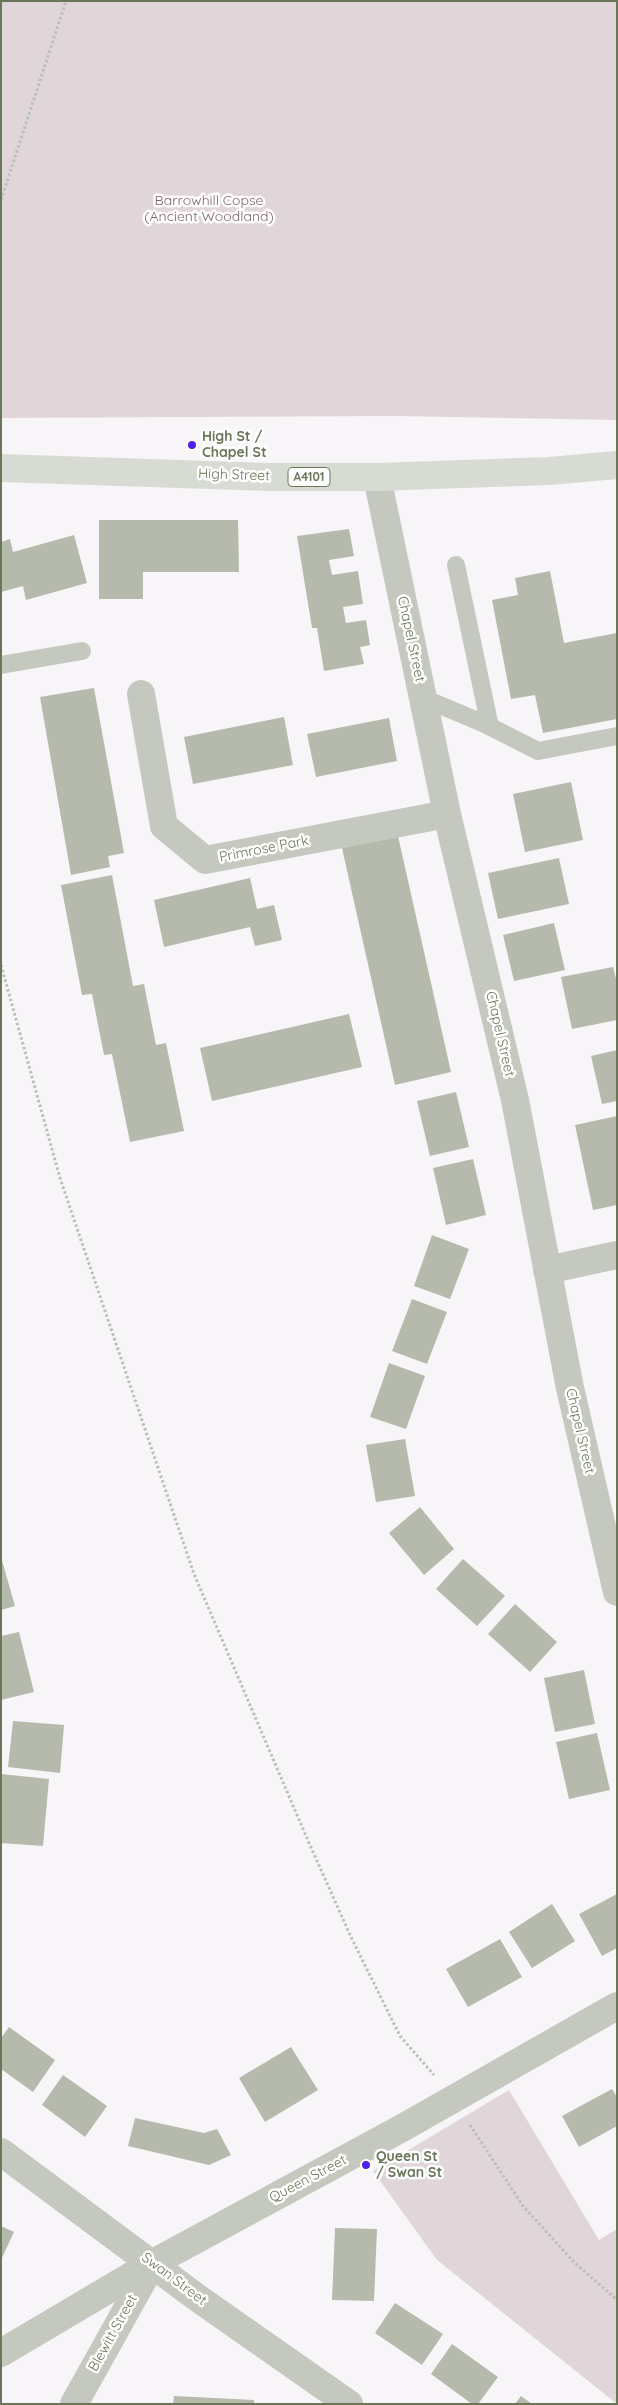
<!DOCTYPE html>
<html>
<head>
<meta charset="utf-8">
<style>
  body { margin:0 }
  #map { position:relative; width:618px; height:2405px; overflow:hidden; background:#f8f5f8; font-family:Quicksand,sans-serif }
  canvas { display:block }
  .frame { position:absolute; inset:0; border:2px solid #697658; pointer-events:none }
</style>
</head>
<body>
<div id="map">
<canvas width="618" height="2405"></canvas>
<div class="frame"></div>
</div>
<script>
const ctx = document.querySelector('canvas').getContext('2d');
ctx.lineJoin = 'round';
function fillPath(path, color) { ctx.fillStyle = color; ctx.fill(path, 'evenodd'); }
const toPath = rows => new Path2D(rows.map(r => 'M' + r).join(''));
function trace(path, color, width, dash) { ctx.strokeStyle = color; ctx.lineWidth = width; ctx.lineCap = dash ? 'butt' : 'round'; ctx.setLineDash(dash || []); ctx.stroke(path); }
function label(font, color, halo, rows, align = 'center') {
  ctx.font = font + ' Quicksand,sans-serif'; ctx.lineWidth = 5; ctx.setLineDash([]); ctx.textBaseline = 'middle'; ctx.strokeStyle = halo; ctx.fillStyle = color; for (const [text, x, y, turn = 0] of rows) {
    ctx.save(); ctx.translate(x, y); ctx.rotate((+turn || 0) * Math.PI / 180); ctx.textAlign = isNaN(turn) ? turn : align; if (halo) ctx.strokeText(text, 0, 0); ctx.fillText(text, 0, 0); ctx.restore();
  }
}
fillPath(toPath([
  [1,1,617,1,617,420,395,416,1,418],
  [509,2090,599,2240,617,2229,617,2404,437,2260,373,2171]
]), '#e0d6d9');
fillPath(toPath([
  [99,520,238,520,239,572,143,572,143,599,99,599],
  [349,529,354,556,329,560,332,575,358,571,363,604,343,607,346,623,366,620,370,645,360,647,364,664,324,671,317,628,312,628,297,536],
  [74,535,87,583,26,600,23,586,1,592,1,542,10,539,13,552],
  [550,571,564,643,617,633,617,719,543,733,535,695,511,699,492,600,518,595,515,578],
  [94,688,124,853,108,856,110,867,71,875,40,697],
  [284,717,293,765,193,784,184,737],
  [389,718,397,761,316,777,307,734],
  [571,782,583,840,525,852,513,794],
  [398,836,451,1072,395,1085,342,848],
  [559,858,569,904,498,919,488,873],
  [112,875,133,986,144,984,156,1045,166,1043,184,1131,130,1142,112,1054,104,1055,92,994,82,995,61,885],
  [250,878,257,909,274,905,282,940,255,946,250,927,164,947,154,900],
  [554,923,565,970,514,981,503,935],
  [613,967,617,983,617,1020,572,1029,561,977],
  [349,1014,362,1067,212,1101,200,1048],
  [617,1050,617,1101,602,1104,591,1056],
  [456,1092,469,1147,430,1156,417,1101],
  [617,1116,617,1205,593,1210,575,1125],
  [473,1159,486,1215,446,1225,433,1168],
  [432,1235,469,1249,450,1299,414,1286],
  [412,1299,447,1312,427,1364,392,1351],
  [389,1363,425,1376,406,1429,370,1417],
  [405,1439,415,1496,376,1502,366,1445],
  [420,1507,454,1549,424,1575,389,1533],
  [1,1557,15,1606,1,1610],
  [463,1559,505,1596,477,1626,436,1589],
  [515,1604,557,1642,530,1672,488,1634],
  [19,1632,34,1692,1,1700,1,1636],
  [584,1670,595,1724,555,1732,544,1678],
  [13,1721,64,1725,60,1773,8,1767],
  [597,1733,610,1790,569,1799,556,1742],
  [1,1774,49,1779,43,1846,1,1843],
  [617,1894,617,1948,602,1956,579,1914],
  [552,1904,575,1941,532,1968,509,1932],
  [500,1939,522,1977,468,2007,446,1969],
  [9,2027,55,2060,33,2092,1,2069,1,2038],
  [291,2047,318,2090,265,2122,239,2078],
  [63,2075,107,2106,85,2137,42,2105],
  [612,2089,617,2097,617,2126,579,2147,562,2116],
  [135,2118,204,2133,217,2129,231,2155,209,2165,128,2146],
  [1,2226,14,2232,1,2260],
  [335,2228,377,2229,374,2301,332,2300],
  [395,2303,443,2334,422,2365,375,2333],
  [452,2344,498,2377,478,2404,472,2404,431,2374],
  [174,2396,254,2400,254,2404,173,2404],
  [521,2396,532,2404,515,2404]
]), '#b5baac');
trace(toPath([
  [1,200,66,1],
  [1,965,60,1178,194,1574,309,1843,351,1937,400,2036,434,2075],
  [470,2125,523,2206,574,2262,617,2300]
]), '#bbbfb7', 3, [2.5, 2.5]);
trace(toPath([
  [456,565,490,727],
  [1,665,82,651],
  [423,698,485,724,538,751,617,736]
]), '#c4c8be', 18);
trace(toPath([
  [377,477,447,814,515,1100,570,1388,617,1592],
  [141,694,164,826,205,860,447,814],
  [547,1270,617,1255],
  [1,2152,199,2299,349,2404],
  [1,2353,153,2263,404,2127,617,2006],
  [74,2404,152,2264]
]), '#c4c8be', 28);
trace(toPath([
  [1,468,269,477,377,477,549,471,617,465]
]), '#d8dbd3', 28);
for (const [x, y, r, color] of [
  [192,445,5,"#5021ec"],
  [366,2165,5,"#5021ec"]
]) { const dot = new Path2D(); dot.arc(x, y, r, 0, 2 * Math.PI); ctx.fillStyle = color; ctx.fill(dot); trace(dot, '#fff', 2); }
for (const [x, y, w] of [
  [309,477,42]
]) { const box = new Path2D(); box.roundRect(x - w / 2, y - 9.5, w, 19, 4); ctx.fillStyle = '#fff'; ctx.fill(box); trace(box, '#697658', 1); }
label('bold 12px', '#697658', null, [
  ["A4101",309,477]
]);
label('14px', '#7e656a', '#fff', [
  ["Barrowhill Copse",209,201],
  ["(Ancient Woodland)",209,217]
]);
label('bold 14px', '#697658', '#fff', [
  ["High St /",202,437],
  ["Chapel St",202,453],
  ["Queen St",376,2157],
  ["/ Swan St",376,2173]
], 'left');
label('14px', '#697658', '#fff', [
  ["High Street",234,475,2],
  ["Chapel Street",411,639,78],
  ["Primrose Park",264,849,-11],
  ["Chapel Street",500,1034,77],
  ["Chapel Street",580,1431,77],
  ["Queen Street",308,2179,-28],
  ["Swan Street",174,2279,37],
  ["Blewitt Street",113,2333,-61]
]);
</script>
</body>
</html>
